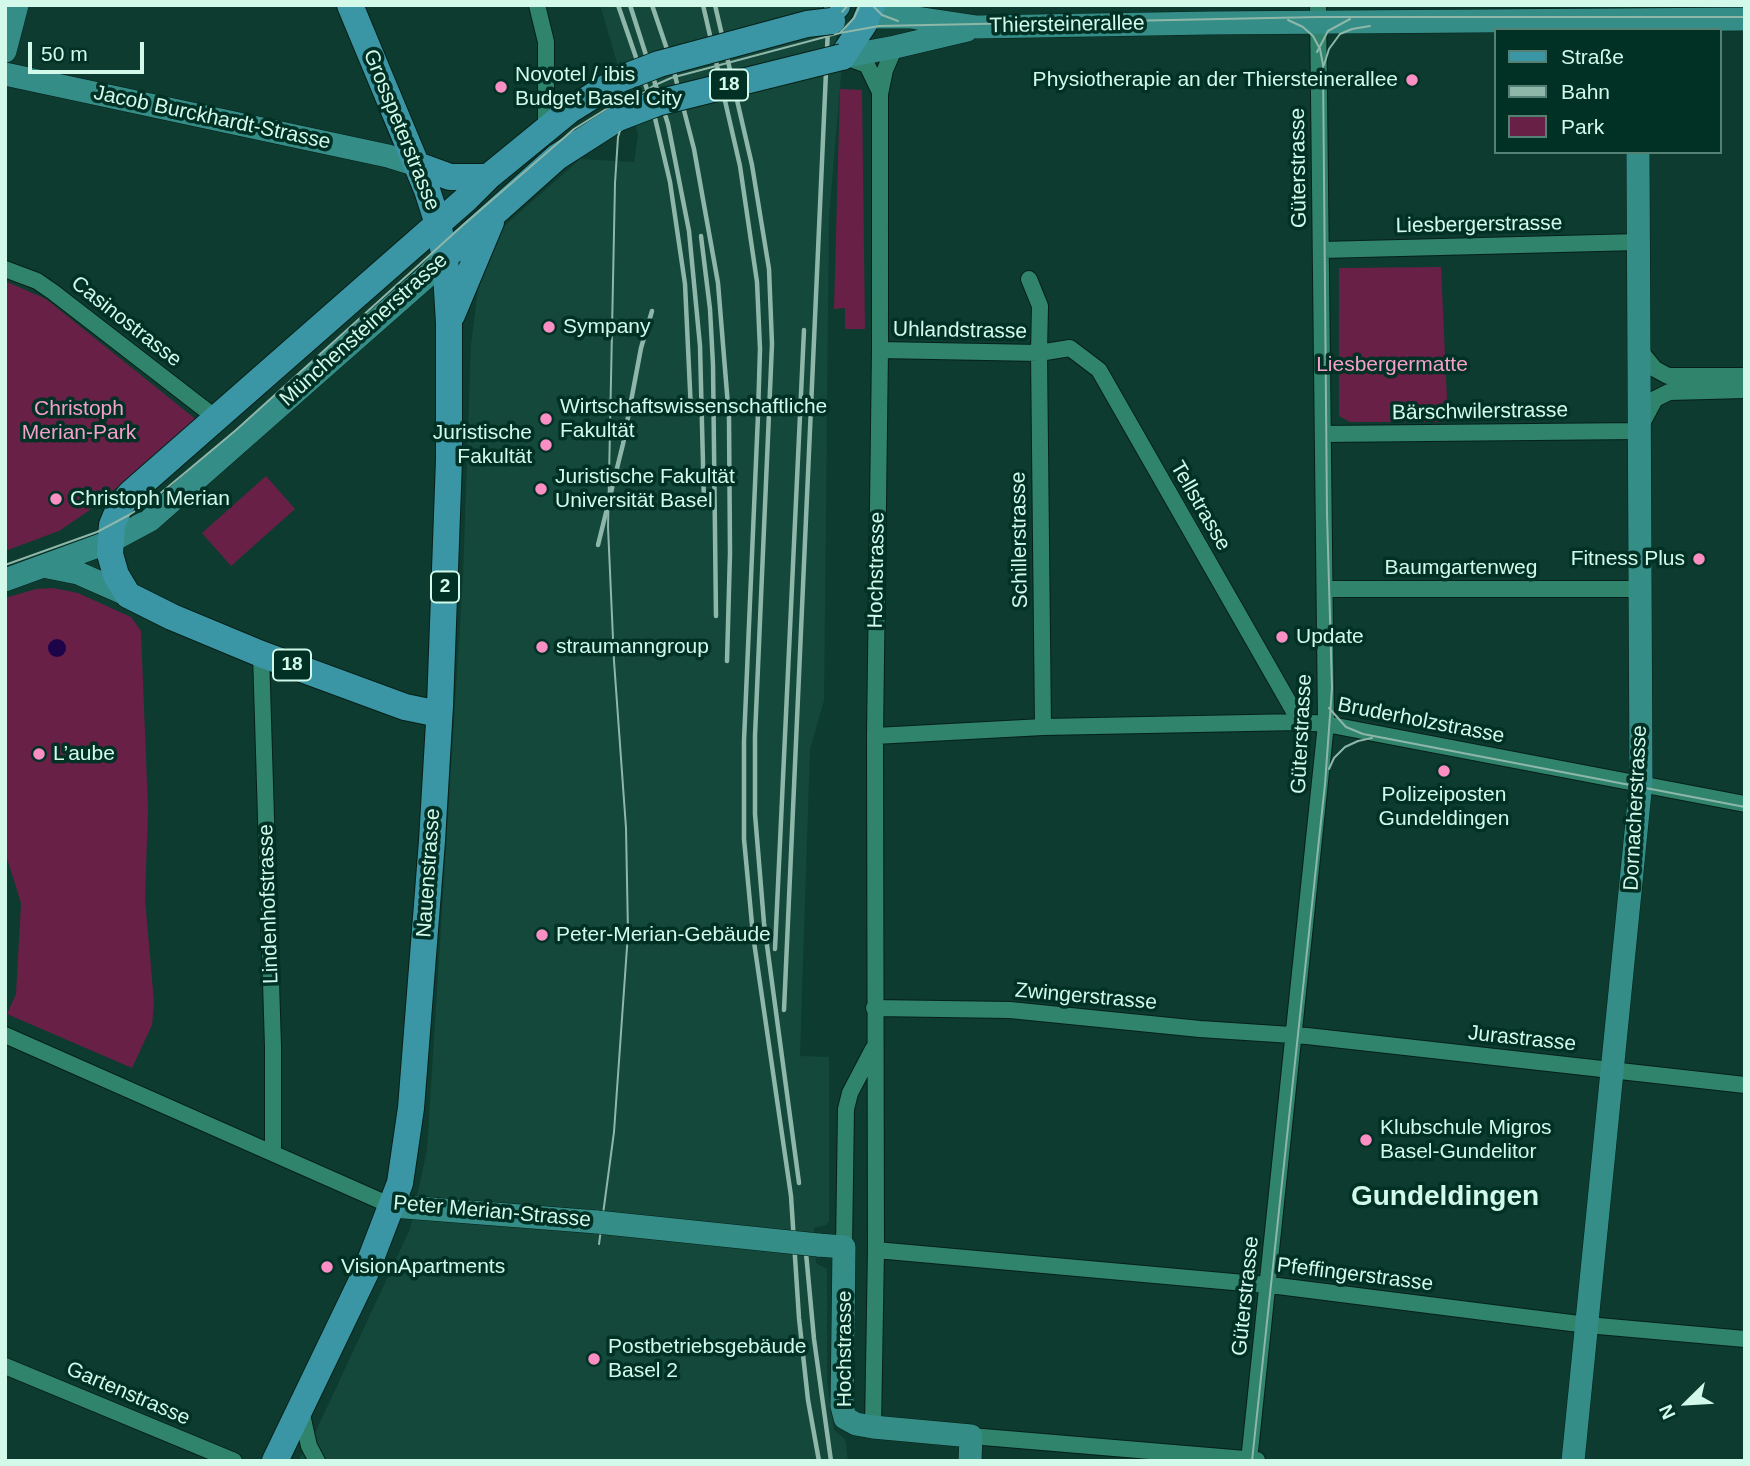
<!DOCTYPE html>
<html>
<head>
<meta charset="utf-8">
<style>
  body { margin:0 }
  #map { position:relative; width:1750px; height:1466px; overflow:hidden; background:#0e3b2f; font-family:Arial,sans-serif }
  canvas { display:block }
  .frame { position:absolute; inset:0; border:7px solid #d2f9ea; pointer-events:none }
  .legend { position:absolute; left:1494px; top:28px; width:228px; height:126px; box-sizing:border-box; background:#013125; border:2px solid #558174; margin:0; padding:9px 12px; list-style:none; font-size:21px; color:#d2f9ea }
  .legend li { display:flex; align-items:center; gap:14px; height:35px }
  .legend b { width:35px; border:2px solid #558174 }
  .north { position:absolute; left:1652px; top:1368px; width:70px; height:70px; -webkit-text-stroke:5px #013125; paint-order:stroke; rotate:246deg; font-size:19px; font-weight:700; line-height:28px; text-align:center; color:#d2f9ea }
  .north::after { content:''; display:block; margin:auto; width:24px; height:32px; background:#d2f9ea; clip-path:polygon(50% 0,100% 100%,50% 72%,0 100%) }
  .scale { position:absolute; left:28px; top:42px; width:116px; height:32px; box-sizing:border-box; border:4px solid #d2f9ea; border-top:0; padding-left:9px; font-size:21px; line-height:24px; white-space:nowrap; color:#d2f9ea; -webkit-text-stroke:5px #013125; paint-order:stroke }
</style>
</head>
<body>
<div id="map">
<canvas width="1750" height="1466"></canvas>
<div class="frame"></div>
<ul class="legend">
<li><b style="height:9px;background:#3a95a5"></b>Straße</li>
<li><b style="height:9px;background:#8eb7a9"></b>Bahn</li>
<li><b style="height:19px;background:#682047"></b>Park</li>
</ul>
<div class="north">N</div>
<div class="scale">50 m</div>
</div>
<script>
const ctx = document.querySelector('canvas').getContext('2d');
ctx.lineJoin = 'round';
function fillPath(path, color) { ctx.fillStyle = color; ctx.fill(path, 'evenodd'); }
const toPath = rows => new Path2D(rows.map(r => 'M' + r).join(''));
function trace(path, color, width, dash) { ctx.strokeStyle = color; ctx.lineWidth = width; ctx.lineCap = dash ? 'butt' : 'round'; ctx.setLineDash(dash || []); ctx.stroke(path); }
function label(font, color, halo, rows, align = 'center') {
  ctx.font = font + ' Arial,sans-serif'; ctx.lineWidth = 7; ctx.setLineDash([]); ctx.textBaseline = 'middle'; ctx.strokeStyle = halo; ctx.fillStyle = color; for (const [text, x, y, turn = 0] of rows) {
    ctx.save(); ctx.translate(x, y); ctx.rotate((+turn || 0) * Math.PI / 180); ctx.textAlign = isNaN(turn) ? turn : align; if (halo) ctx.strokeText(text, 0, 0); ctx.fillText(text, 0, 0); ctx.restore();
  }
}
fillPath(toPath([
  [600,5,838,5,835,62,842,63,829,218,824,701,810,749,800,1056,829,1057,829,1221,826,1225,814,1228,816,1263,827,1269,827,1382,834,1430,845,1439,848,1461,298,1461,316,1431,410,1229,427,1150,463,577,471,344,479,281,501,229,580,159,634,162,638,134]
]), '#14483a');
fillPath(toPath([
  [840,89,862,90,865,329,845,329,845,308,834,309],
  [1441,267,1448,422,1350,422,1339,416,1339,268],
  [5,281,46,299,198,421,87,512,59,531,5,551],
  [266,476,295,509,231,566,202,533],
  [53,588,78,593,131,617,141,631,148,809,145,899,154,1002,152,1025,132,1068,7,1014,16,994,21,903,5,852,5,598,36,589]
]), '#682047');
fillPath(toPath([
  '48 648a9 9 0 1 1 18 0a9 9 0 1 1-18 0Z'
]), '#1d0448');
const street = toPath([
  [537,5,546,42,546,129],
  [848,58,867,65,880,92],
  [1321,250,1639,242],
  [5,269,37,281,53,292,216,418],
  [1029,279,1040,306,1039,353,1043,727],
  [1637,347,1655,369,1668,376,1745,376],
  [880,350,1039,353,1070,348,1099,370,1300,722],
  [1323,434,1638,431,1655,399,1669,392,1745,390],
  [1325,589,1640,589],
  [261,654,273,1047,273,1153],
  [875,736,1043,727,1300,722,1326,724,1745,804],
  [874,1008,1010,1010,1200,1029,1307,1036,1745,1085],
  [5,1035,392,1206],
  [844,1247,846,1109,850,1093,873,1049],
  [876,1250,1278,1286,1587,1325,1745,1339],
  [5,1366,234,1461],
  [301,1410,309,1446,317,1461],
  [873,1427,876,1250,875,736,880,350,880,94,885,70,895,47],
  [971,1436,1257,1460],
  [1249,1461,1326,724,1318,5]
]);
const secondary = toPath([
  [867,17,910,17,977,27,1209,23,1745,19],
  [5,51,17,5],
  [842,57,895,47,967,30],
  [5,74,388,156,417,165],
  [48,567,78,573,128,595],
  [5,580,109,542,150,520,426,277,445,257],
  [392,1206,597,1222],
  [818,1245,844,1247,842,1406,845,1418,856,1424,873,1427,971,1436,970,1461],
  [1573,1461,1641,782,1638,152]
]);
const primary = toPath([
  [837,6,837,5],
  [842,57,864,24,872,5],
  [417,165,450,177,488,177],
  [445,257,557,157,618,118],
  [452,315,491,222],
  [439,714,405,707,261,654,172,617,128,595,116,575,110,554,112,525,120,506,131,493,465,200,488,177,570,110,620,79],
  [275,1461,365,1274,400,1183,411,1108,432,841,440,706,449,460,449,323,445,257,438,224,427,190,350,5]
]);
trace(street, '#052018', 18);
trace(secondary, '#052018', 24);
trace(primary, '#052018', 28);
trace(street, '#30846b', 16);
trace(secondary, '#358d88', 23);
trace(primary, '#3a95a5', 26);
trace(toPath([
  [872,5,882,15,898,21],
  [813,33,830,26,848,5],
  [840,33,854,18,860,5],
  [1317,52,1328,31,1350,19],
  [1324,65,1329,49,1340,34,1352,29,1370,26],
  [5,565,97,532,129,515,156,497,236,430,462,226,574,129,611,106,640,94],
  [1329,708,1346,727,1363,734,1745,807],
  [1329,769,1334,758,1345,747,1358,741,1372,738],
  [599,1244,614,1132,628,933,626,828,614,661,608,527,615,183,618,137,625,115,638,97,653,86,671,78,840,33,879,26,1318,17,1745,17],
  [1252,1461,1325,784,1332,688,1327,514,1323,65,1320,49,1313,36,1303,27,1288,20]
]), '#8eb7a9', 2);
trace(toPath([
  [618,5,651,101,670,182,685,284,691,411],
  [630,5,668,124,689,231,700,346,704,503],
  [652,5,672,64,694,149,718,283,729,418,730,553,727,661],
  [703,5,740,166,757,282,760,349,758,415,744,741,744,839,753,935,791,1196,799,1318,808,1400,819,1461],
  [715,5,752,165,769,269,772,344,755,736,755,814,764,923,799,1183],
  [701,236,710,309,713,365,716,616],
  [598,545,623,444,641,348,652,311],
  [775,949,804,330],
  [784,1010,829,5],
  [805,1242,814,1339,831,1461]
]), '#8eb7a9', 4.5);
const secondaryBridge = toPath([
  [597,1222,818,1245]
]);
const primaryBridge = toPath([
  [620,79,659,64,807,24,832,21],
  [618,118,657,103,842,57]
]);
trace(secondaryBridge, '#052018', 24, []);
trace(primaryBridge, '#052018', 28, []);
trace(secondaryBridge, '#358d88', 23);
trace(primaryBridge, '#3a95a5', 26);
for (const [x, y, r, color] of [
  [1412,80,7,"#fb8fc3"],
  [501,87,7,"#fb8fc3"],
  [549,327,7,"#fb8fc3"],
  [546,419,7,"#fb8fc3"],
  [546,445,7,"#fb8fc3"],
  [541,489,7,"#fb8fc3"],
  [56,499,7,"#fb8fc3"],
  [1699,559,7,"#fb8fc3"],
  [1282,637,7,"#fb8fc3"],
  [542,647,7,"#fb8fc3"],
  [39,754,7,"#fb8fc3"],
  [1444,771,7,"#fb8fc3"],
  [542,935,7,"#fb8fc3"],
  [1366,1140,7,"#fb8fc3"],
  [327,1267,7,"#fb8fc3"],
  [594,1359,7,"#fb8fc3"]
]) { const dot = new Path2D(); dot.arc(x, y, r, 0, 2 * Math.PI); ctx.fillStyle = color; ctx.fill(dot); trace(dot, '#013125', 2.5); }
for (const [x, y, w] of [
  [729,85,38],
  [445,587,28],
  [292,665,38]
]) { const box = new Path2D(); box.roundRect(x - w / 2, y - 15.5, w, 31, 5); ctx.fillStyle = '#013125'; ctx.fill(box); trace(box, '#d2f9ea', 2); }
label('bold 19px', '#d2f9ea', null, [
  ["18",729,85],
  ["2",445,587],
  ["18",292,665]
]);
label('21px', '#d2f9ea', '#013125', [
  ["Thiersteinerallee",1067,25,-1],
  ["Jacob Burckhardt-Strasse",212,118,12],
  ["Grosspeterstrasse",401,130,68],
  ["Güterstrasse",1299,168,-91],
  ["Liesbergerstrasse",1479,225,-1],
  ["Casinostrasse",126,322,38],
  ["Münchensteinerstrasse",364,330,-42],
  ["Uhlandstrasse",960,331,1],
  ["Bärschwilerstrasse",1480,412,-1],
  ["Tellstrasse",1200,506,60],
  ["Schillerstrasse",1020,540,-91],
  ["Baumgartenweg",1461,568],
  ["Hochstrasse",877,570,-89],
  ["Bruderholzstrasse",1421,721,11],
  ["Güterstrasse",1302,734,-87],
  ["Dornacherstrasse",1636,808,-87],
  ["Nauenstrasse",429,873,-86],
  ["Lindenhofstrasse",269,904,-92],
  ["Zwingerstrasse",1086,997,5],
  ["Jurastrasse",1522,1039,6],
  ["Peter Merian-Strasse",492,1212,5],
  ["Pfeffingerstrasse",1355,1275,7],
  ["Güterstrasse",1246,1296,-84],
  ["Hochstrasse",845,1349,-90],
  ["Gartenstrasse",128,1394,23]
]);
label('21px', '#d2f9ea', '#013125', [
  ["Novotel / ibis",515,75],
  ["Budget Basel City",515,99],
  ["Physiotherapie an der Thiersteinerallee",1398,80,"right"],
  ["Sympany",563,327],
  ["Wirtschaftswissenschaftliche",560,407],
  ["Fakultät",560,431],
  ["Juristische",532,433,"right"],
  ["Fakultät",532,457,"right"],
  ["Juristische Fakultät",555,477],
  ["Universität Basel",555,501],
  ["Christoph Merian",70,499],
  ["Fitness Plus",1685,559,"right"],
  ["Update",1296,637],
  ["straumanngroup",556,647],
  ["L’aube",53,754],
  ["Polizeiposten",1444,795,"center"],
  ["Gundeldingen",1444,819,"center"],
  ["Peter-Merian-Gebäude",556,935],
  ["Klubschule Migros",1380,1128],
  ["Basel-Gundelitor",1380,1152],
  ["VisionApartments",341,1267],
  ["Postbetriebsgebäude",608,1347],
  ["Basel 2",608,1371]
], 'left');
label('21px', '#f69fc8', '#013125', [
  ["Liesbergermatte",1392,365],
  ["Christoph",79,409],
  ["Merian-Park",79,433]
]);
label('bold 28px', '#d2f9ea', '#013125', [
  ["Gundeldingen",1445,1197]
]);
</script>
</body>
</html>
